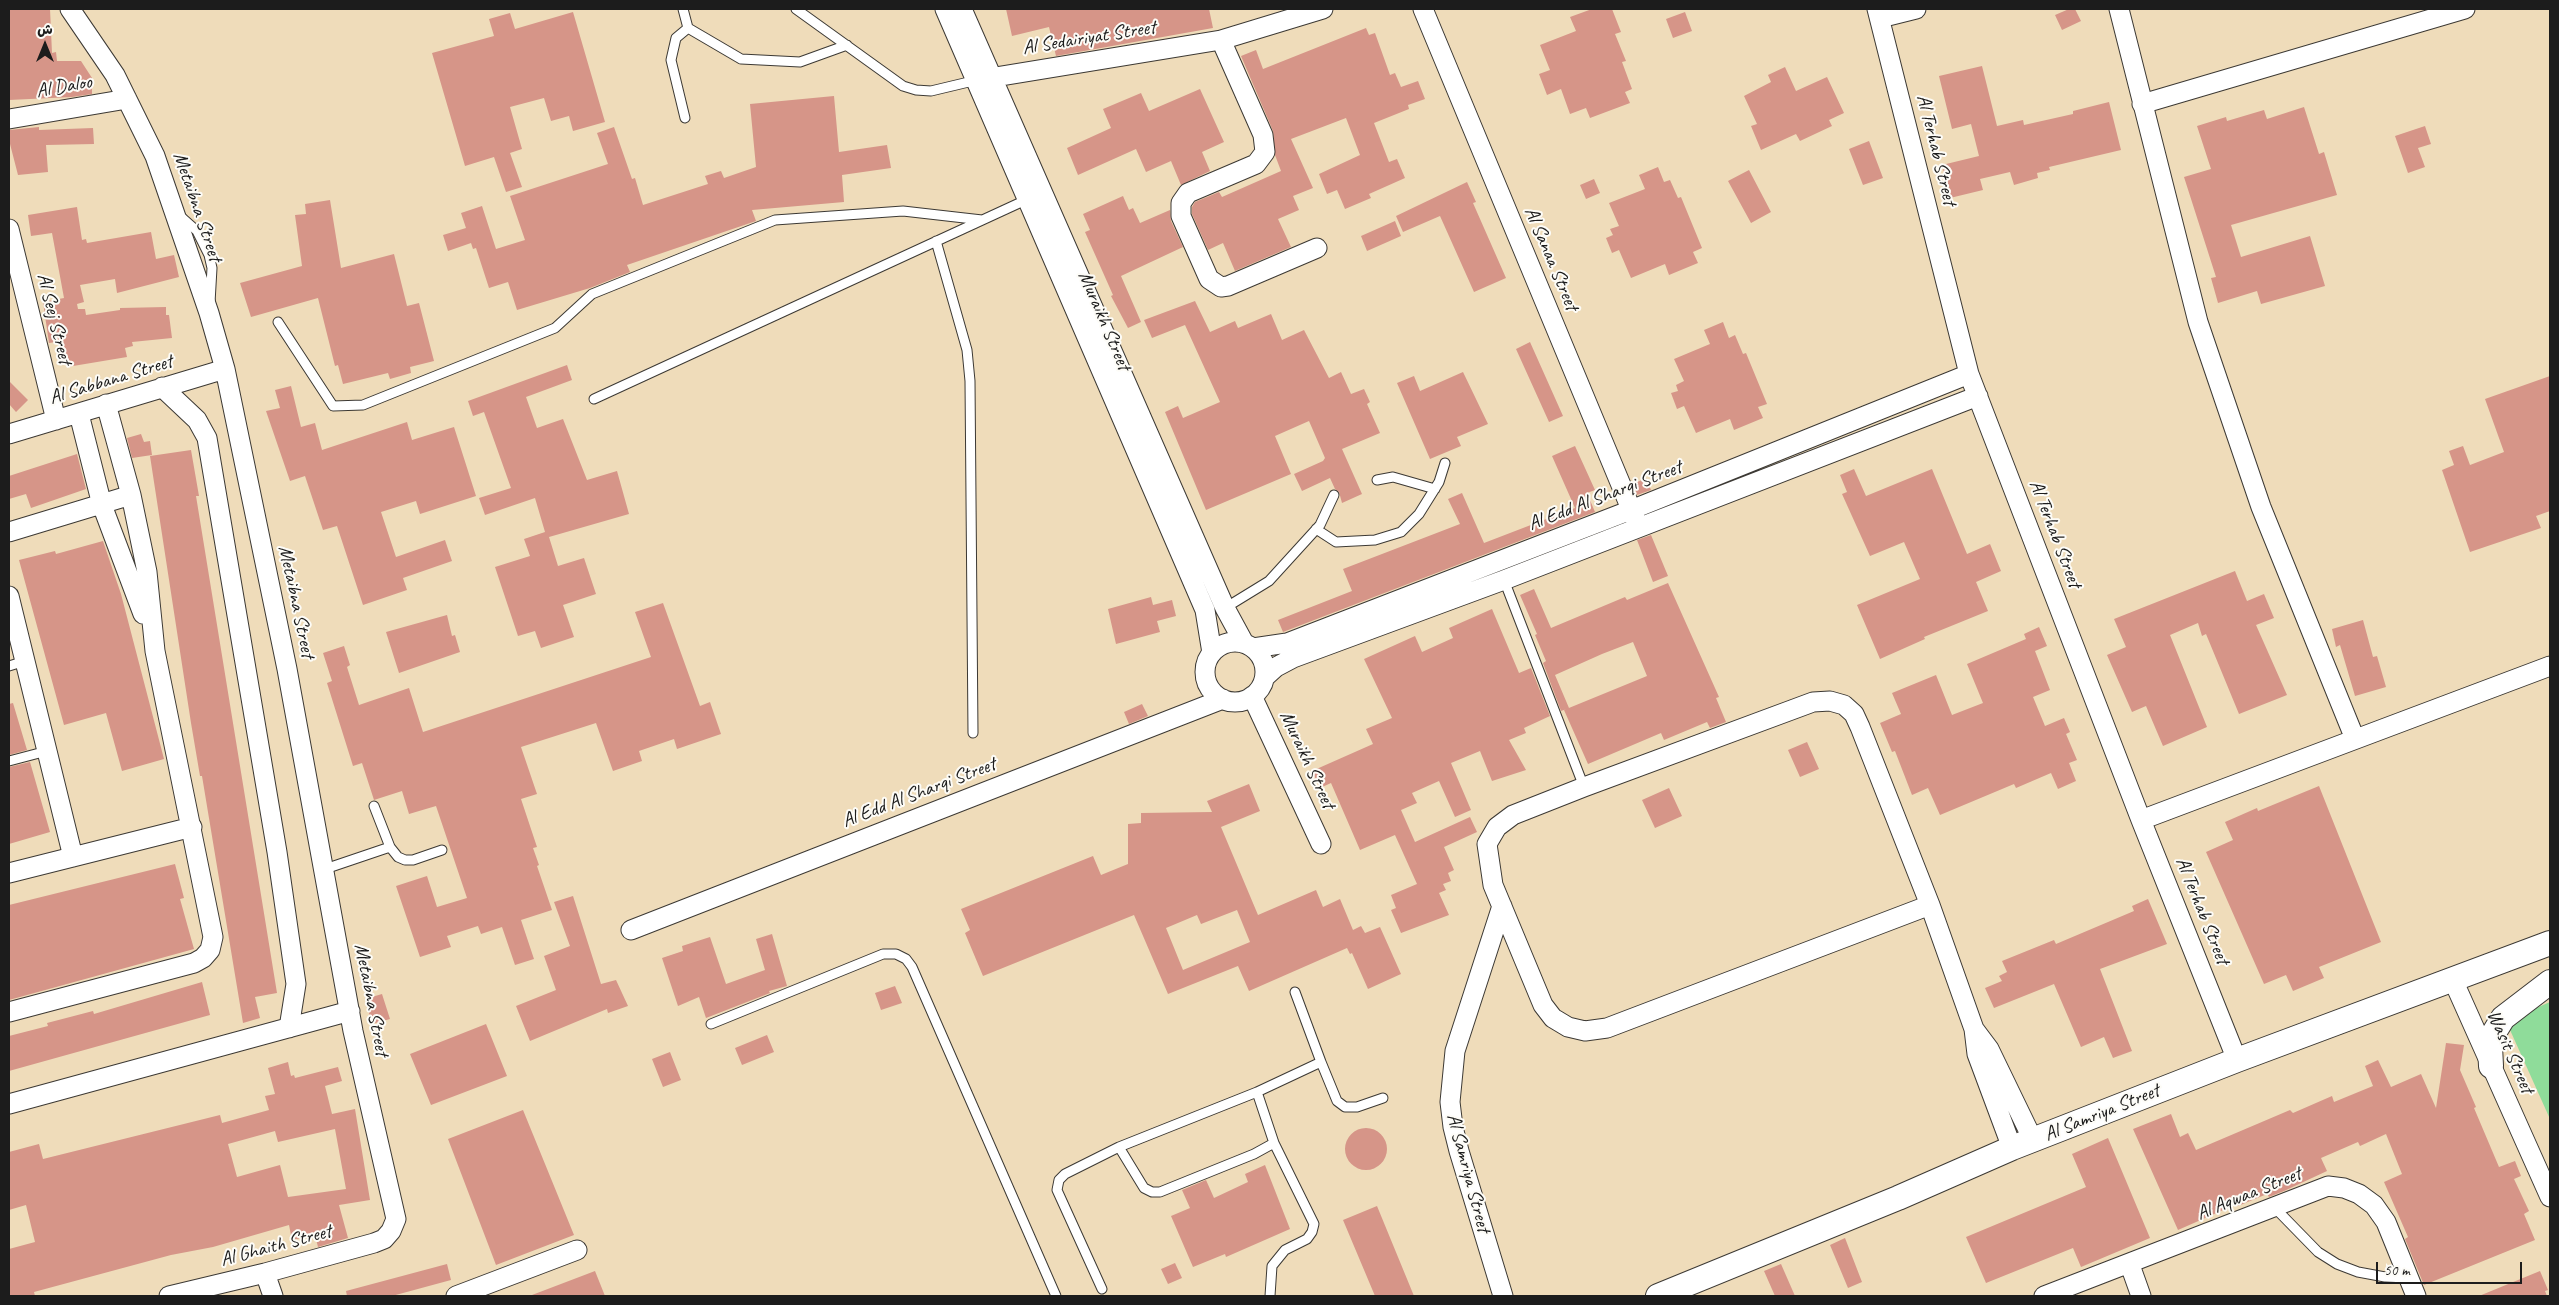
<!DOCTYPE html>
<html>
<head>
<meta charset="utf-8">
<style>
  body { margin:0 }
  #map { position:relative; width:2559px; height:1305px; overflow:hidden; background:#efdcba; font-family:Caveat,"Playpen Sans Arabic",sans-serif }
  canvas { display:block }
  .frame { position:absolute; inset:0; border:10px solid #1c1c1c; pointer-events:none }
  .north { position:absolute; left:20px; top:20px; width:50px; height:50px; -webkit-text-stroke:4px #fdfcf7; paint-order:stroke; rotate:0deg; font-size:14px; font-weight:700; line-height:20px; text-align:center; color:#1c1c1c }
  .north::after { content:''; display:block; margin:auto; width:18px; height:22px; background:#1c1c1c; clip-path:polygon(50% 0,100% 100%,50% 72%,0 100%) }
  .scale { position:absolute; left:2376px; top:1262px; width:146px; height:22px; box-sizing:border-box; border:2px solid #1c1c1c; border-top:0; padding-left:6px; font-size:15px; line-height:18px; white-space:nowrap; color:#1c1c1c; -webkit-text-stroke:4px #fdfcf7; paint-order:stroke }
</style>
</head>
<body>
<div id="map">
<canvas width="2559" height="1305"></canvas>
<div class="frame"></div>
<div class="north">ش</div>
<div class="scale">50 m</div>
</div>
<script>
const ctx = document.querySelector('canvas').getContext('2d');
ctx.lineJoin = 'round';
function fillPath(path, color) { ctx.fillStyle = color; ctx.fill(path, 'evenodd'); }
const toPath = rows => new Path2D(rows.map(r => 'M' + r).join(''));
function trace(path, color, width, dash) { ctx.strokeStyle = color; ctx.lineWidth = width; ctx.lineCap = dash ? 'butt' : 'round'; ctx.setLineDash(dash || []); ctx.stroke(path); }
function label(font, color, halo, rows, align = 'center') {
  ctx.font = font + ' Caveat,sans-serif'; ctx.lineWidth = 4; ctx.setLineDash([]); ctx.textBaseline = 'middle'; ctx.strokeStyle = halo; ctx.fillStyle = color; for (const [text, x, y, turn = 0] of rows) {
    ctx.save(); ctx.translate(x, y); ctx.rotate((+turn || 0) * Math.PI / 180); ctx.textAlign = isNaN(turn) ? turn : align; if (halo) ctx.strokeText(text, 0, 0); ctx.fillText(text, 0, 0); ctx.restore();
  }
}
fillPath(toPath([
  [2550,1002,2550,1119,2506,1021]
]), '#8fdc9a');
fillPath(toPath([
  [9,9,50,9,52,53,56,52,57,61,81,61,92,78,92,94,72,97,9,100],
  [1006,9,1209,9,1213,28,1056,56,1049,27,1012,36],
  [1592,9,1612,9,1621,32,1615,34,1626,61,1622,62,1632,89,1625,92,1630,103,1590,118,1586,108,1570,114,1561,89,1547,95,1539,74,1550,70,1540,45,1576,31,1570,17],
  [2069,9,2075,9,2081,21,2062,30,2055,15],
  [573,12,605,122,573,131,569,116,551,121,544,98,510,107,522,149,510,153,522,187,506,192,494,157,465,166,432,53,494,36,489,19,510,13,515,29],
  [1685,12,1692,31,1673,38,1666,19],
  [1366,28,1369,35,1375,33,1390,75,1395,73,1401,87,1418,81,1425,99,1408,105,1409,109,1374,123,1389,162,1397,159,1405,178,1369,194,1371,198,1345,209,1337,190,1327,194,1319,174,1360,155,1346,118,1291,139,1313,188,1293,196,1299,210,1278,219,1291,247,1235,271,1223,243,1208,250,1192,214,1192,207,1195,202,1219,192,1222,197,1281,171,1275,155,1273,131,1241,56,1256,50,1263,69],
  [1982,66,1997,126,2023,120,2024,125,2073,114,2073,111,2109,102,2121,150,2049,167,2050,170,2037,173,2038,178,2014,185,2010,172,1980,179,1983,190,1950,198,1942,165,1979,156,1971,124,1952,129,1939,76],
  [1785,67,1796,91,1827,77,1844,113,1829,120,1832,126,1800,141,1796,134,1761,150,1751,126,1757,124,1744,96,1771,82,1768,75],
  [1200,89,1224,142,1202,152,1210,171,1181,185,1171,161,1146,172,1136,149,1078,175,1067,148,1111,128,1103,109,1141,93,1149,111],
  [834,96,839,152,887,145,891,168,842,175,844,202,752,210,756,221,627,265,630,272,590,288,517,310,508,282,489,288,476,248,473,249,471,243,448,251,443,235,466,228,461,213,482,206,496,249,525,240,510,196,608,164,597,133,614,127,632,179,635,178,643,205,708,184,705,176,721,171,724,178,756,167,750,104],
  [2304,107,2319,154,2324,152,2337,195,2231,225,2241,257,2310,236,2325,286,2261,304,2257,291,2218,303,2211,278,2216,277,2184,177,2211,169,2197,126,2226,117,2227,121,2264,110,2267,119],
  [2425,126,2431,144,2418,148,2425,167,2408,173,2395,136],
  [39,127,39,130,93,128,94,144,46,145,48,172,18,175,10,144,9,130],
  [1869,141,1883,178,1863,185,1849,149],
  [1658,167,1664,182,1670,180,1678,198,1681,197,1702,248,1693,252,1698,263,1669,275,1665,264,1631,278,1619,250,1612,253,1606,238,1613,235,1610,229,1619,226,1609,203,1645,189,1639,175],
  [1749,170,1771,212,1751,223,1728,181],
  [1594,179,1600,193,1586,199,1580,185],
  [1467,182,1476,202,1473,203,1506,278,1474,292,1440,216,1403,232,1396,216],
  [1123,196,1129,210,1133,208,1140,223,1170,210,1171,221,1183,247,1121,276,1141,322,1128,328,1111,296,1113,295,1085,232,1090,230,1083,214],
  [330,200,341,268,394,254,407,306,419,303,434,361,410,367,411,373,390,379,388,373,343,384,338,365,335,366,318,298,251,317,240,283,302,266,295,215,306,214,305,204],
  [77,207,82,240,86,239,87,243,151,232,156,259,174,255,179,277,117,293,115,279,80,285,84,302,77,304,78,309,85,309,86,315,120,310,120,308,166,307,166,315,169,315,172,338,132,342,133,346,125,348,127,357,67,367,62,341,49,343,43,302,64,298,52,233,31,236,28,215],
  [1395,221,1401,236,1367,251,1361,236],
  [1195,301,1210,332,1235,321,1238,328,1271,314,1282,340,1304,330,1329,378,1341,372,1351,394,1364,389,1370,402,1367,404,1380,433,1342,449,1362,494,1342,503,1339,492,1335,489,1330,478,1302,491,1294,474,1323,461,1325,458,1309,421,1275,436,1291,474,1206,510,1165,412,1178,406,1183,418,1220,402,1185,325,1152,338,1144,320],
  [1723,322,1729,338,1735,335,1743,354,1746,353,1767,404,1758,407,1763,418,1734,430,1730,419,1696,433,1684,406,1677,409,1671,393,1678,391,1676,385,1684,381,1674,359,1710,344,1704,330],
  [1530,342,1563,416,1549,422,1516,349],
  [567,365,572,380,526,397,537,428,563,419,587,480,617,471,629,514,549,537,558,566,584,558,596,594,563,605,574,637,541,648,535,631,518,636,495,567,530,556,524,539,545,532,535,498,485,515,479,498,511,488,484,412,473,416,468,401],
  [1463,372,1488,424,1457,437,1461,446,1430,459,1397,383,1414,376,1420,391],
  [2550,376,2550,511,2536,516,2541,528,2470,552,2442,470,2454,465,2449,451,2463,446,2470,465,2504,452,2485,399],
  [9,381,28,400,16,412,9,404],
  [291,386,301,427,315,423,322,450,407,422,412,440,454,427,476,496,420,514,416,501,381,512,396,557,445,540,452,561,403,578,407,590,363,605,337,526,323,530,305,476,290,481,266,411,280,408,275,390],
  [141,434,144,442,150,441,152,455,132,458,127,438],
  [1575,446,1595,490,1587,493,1595,512,1283,632,1278,620,1352,591,1343,569,1460,524,1448,499,1462,493,1484,543,1575,508,1552,456],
  [191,450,199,496,196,496,277,993,255,997,260,1018,243,1023,202,776,200,776,191,723,150,456],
  [77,454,86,489,31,508,26,494,9,499,9,476],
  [1854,469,1866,496,1932,469,1967,554,1990,544,2001,571,1976,582,1988,611,1924,637,1925,639,1880,659,1857,605,1920,579,1904,542,1870,556,1842,494,1847,492,1840,475],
  [1646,478,1651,490,1637,495,1633,484],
  [1651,535,1668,576,1653,582,1637,540],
  [103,541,121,594,164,759,122,771,106,713,64,725,19,560,55,551,56,554],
  [2235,571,2247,601,2264,594,2274,618,2256,625,2287,695,2239,714,2206,634,2202,636,2198,623,2170,635,2207,727,2163,746,2146,706,2132,712,2107,655,2126,647,2114,619],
  [1668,583,1719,697,1716,698,1726,722,1710,728,1707,722,1664,740,1661,733,1588,764,1564,710,1647,676,1633,642,1602,654,1555,675,1569,708,1561,711,1543,663,1546,661,1535,635,1537,634,1520,595,1534,589,1551,628,1625,597,1627,600],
  [1151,597,1153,605,1172,600,1176,616,1157,621,1160,632,1116,644,1108,609],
  [663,603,700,706,710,702,721,734,677,749,674,739,639,751,642,761,613,771,596,723,521,747,537,794,521,799,537,847,533,848,539,865,537,866,552,910,521,920,534,959,515,965,502,927,481,934,478,926,447,936,451,947,420,957,396,886,427,876,437,907,467,898,436,806,409,814,402,791,374,800,362,763,353,766,327,683,332,681,323,653,344,646,350,665,347,667,359,705,409,688,423,732,651,657,635,612],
  [1492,609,1519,673,1531,668,1550,716,1524,728,1526,733,1509,740,1526,770,1492,781,1480,751,1451,763,1471,810,1455,817,1439,781,1412,793,1417,803,1401,810,1415,842,1470,817,1477,832,1444,847,1454,870,1448,873,1451,881,1443,884,1446,890,1439,893,1449,915,1401,933,1391,910,1396,908,1391,895,1417,884,1395,835,1360,850,1331,783,1320,788,1312,771,1373,744,1366,729,1392,718,1364,659,1415,636,1422,652,1453,638,1449,628],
  [447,615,452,636,455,635,460,652,399,673,386,632],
  [2363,620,2373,657,2377,656,2386,687,2355,696,2340,645,2336,647,2332,629],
  [2039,627,2047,646,2035,651,2050,690,2033,697,2045,726,2064,718,2070,732,2066,734,2077,760,2069,763,2076,781,2058,789,2051,773,2016,788,2014,784,1940,815,1928,788,1912,795,1895,751,1892,752,1880,723,1901,714,1892,693,1936,675,1952,715,1983,703,1967,664,2026,639,2024,634],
  [13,703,27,750,9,755,9,704],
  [1142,704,1148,716,1129,724,1124,712],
  [1807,742,1819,769,1800,777,1788,750],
  [30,762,50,832,9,844,9,767],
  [1249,784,1260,811,1221,827,1258,915,1316,890,1323,907,1340,899,1353,930,1361,926,1365,933,1380,927,1401,974,1368,989,1352,953,1350,954,1347,948,1249,991,1238,966,1168,994,1134,915,983,976,965,933,970,930,961,909,1093,856,1101,875,1128,864,1128,824,1141,823,1141,813,1212,812,1207,801],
  [1237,910,1250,942,1183,970,1166,928,1197,915,1201,924],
  [2319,786,2381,942,2319,967,2324,978,2293,991,2286,975,2264,984,2206,852,2233,840,2225,822,2257,808,2258,811],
  [1669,788,1682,816,1655,828,1642,800],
  [175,864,184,898,180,899,194,949,9,1000,9,905],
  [573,896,601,984,616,980,628,1006,608,1013,607,1009,530,1041,516,1006,556,990,544,956,570,946,554,902],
  [2148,899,2167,944,2100,969,2132,1051,2113,1058,2104,1037,2081,1047,2054,984,1994,1008,1985,988,2002,981,1999,976,2007,972,2002,961,2054,940,2056,944,2134,911,2132,906],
  [772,934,787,986,769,991,770,993,706,1018,699,997,678,1006,662,958,683,951,682,946,710,937,726,984,765,970,756,939],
  [202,982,210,1015,9,1071,9,1036,48,1026,47,1023,93,1011,94,1014],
  [895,986,902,1003,881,1010,875,993],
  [382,994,390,1019,372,1024,365,999],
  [486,1024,507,1076,431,1105,410,1054],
  [767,1035,774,1052,742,1065,735,1048],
  [2446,1043,2464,1045,2460,1070,2476,1107,2474,1108,2499,1167,2515,1161,2521,1176,2514,1179,2529,1211,2524,1214,2535,1240,2424,1285,2405,1239,2408,1237,2384,1182,2402,1174,2386,1134,2360,1146,2358,1142,2321,1158,2327,1171,2284,1191,2269,1197,2267,1194,2238,1206,2237,1204,2178,1230,2133,1129,2171,1114,2180,1137,2188,1133,2196,1150,2290,1110,2293,1113,2332,1096,2334,1102,2373,1086,2365,1066,2378,1060,2391,1087,2421,1074,2436,1108],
  [670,1052,681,1080,663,1087,652,1059],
  [288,1062,291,1076,294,1075,295,1078,338,1067,342,1081,325,1086,332,1114,355,1109,370,1200,339,1205,348,1238,318,1247,315,1235,292,1240,289,1225,213,1247,171,1255,34,1292,35,1296,9,1296,9,1249,35,1242,26,1205,9,1210,9,1152,39,1144,43,1159,220,1115,222,1123,269,1110,265,1096,275,1094,268,1068],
  [335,1129,346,1189,288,1197,280,1165,237,1177,228,1144,275,1131,278,1142],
  [523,1110,574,1235,496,1265,448,1139],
  '1345 1149a21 21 0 1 1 42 0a21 21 0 1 1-42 0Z',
  [2108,1138,2150,1238,2081,1267,2073,1248,1986,1283,1966,1237,2086,1187,2072,1154],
  [1265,1165,1290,1229,1226,1257,1225,1254,1193,1267,1171,1216,1190,1208,1182,1190,1206,1180,1214,1198,1248,1182,1245,1174],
  [1377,1206,1414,1296,1375,1296,1343,1220],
  [1845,1238,1862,1282,1848,1288,1830,1245],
  [1175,1263,1182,1278,1168,1284,1161,1269],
  [447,1264,451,1280,392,1296,347,1296,346,1291],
  [1781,1264,1795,1296,1775,1296,1764,1271],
  [595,1271,605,1296,533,1296,532,1295],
  [2540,1271,2548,1290,2545,1291,2547,1296,2479,1296]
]), '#d69588');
const service = toPath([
  [683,9,688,28,741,59,800,62,847,45],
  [796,9,903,86,916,90,931,91,977,80],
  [685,118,671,60,676,38,688,28],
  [179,215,197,231,209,255,212,268,210,303],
  [936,241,967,350,970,381,973,733],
  [278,322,333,406,363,405,555,328,592,294,775,220,903,211,982,220],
  [594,399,1028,199],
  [1377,480,1393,477,1435,489],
  [1316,529,1336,542,1375,540,1401,532,1419,514,1439,482,1445,463],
  [1504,580,1584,787],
  [1225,608,1269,581,1320,525,1334,495],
  [9,666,25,661],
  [9,761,47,751],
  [374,806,390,847,398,857,405,860,413,860,442,850],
  [325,869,390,847],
  [1295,992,1321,1062],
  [711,1024,883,954,896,954,906,959,912,967,1056,1296],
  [1257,1092,1321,1062,1337,1101,1345,1107,1357,1107,1383,1098],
  [1119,1147,1144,1188,1152,1192,1160,1192,1254,1154,1274,1143],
  [2275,1208,2318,1252,2337,1264,2358,1272,2385,1277,2408,1278],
  [1102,1289,1057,1190,1059,1180,1065,1174,1119,1147,1257,1092,1274,1143,1314,1224,1312,1232,1307,1239,1285,1250,1272,1266,1270,1296]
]);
const minor = toPath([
  [70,9,115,75,155,156,209,313,225,369,287,669,353,1031,396,1219,391,1231,384,1239,374,1243,265,1273,169,1296],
  [945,9,1205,610,1212,653],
  [962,9,1225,608,1244,643],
  [1423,9,1636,521],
  [1877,9,1969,374,2141,820,2237,1060],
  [2119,9,2198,322,2261,507,2355,739],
  [1880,18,1916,9],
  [1221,40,1263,135,1265,152,1256,164,1188,193,1181,203,1181,216,1209,279,1221,287,1228,286,1317,248],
  [983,79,1221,40,1323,9],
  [2142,104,2465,9],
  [9,119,127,99],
  [9,229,56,420],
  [162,387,197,420,207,438,277,852,296,984,289,1028],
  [79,414,102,505,143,614],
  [9,434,225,369],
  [9,532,131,495],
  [9,596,73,857],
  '1205 672a30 30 0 1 1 60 0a30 30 0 1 1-60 0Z',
  [1253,648,1287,643,1631,510,1969,374],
  [1265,677,1276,667,1293,658,1504,580,1978,396],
  [1252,696,1321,844],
  [2141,820,2550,666],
  [9,873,192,827],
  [1930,905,1607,1028,1585,1031,1568,1027,1553,1018,1543,1005,1493,885,1487,844,1497,827,1513,815,1584,787,1813,702,1830,701,1844,705,1854,714,1860,727,1930,905,1974,1029,1977,1054,2012,1148],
  [1502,906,1455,1051,1450,1102,1453,1127,1459,1151,1503,1296],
  [631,930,1223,699],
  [2453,980,2550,1197],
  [9,1012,194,963,203,958,210,950,213,937,155,651,147,572,131,495,106,404],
  [1974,1029,1989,1049,2033,1140],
  [9,1104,350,1011],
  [2130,1265,2141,1296],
  [265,1273,273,1296],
  [456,1296,577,1250],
  [2044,1296,2328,1186,2344,1188,2359,1194,2374,1205,2386,1222,2416,1296]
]);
const tertiary = toPath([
  [2491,1066,2490,1046,2492,1036,2503,1018,2550,982],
  [1658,1296,1898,1198,2012,1148,2237,1060,2550,943]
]);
trace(service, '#3c3934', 11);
trace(minor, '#3c3934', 21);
trace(tertiary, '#3c3934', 26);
trace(service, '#fff', 9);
trace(minor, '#fff', 19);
trace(tertiary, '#fff', 24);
label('20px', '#1c1c1c', '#fdfcf7', [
  ["Al Sedairiyat Street",1089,38,-9],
  ["Al Daloo",64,87,-10],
  ["Al Terhab Street",1936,150,76],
  ["Metaibna Street",197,207,71],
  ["Al Sanaa Street",1551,259,67],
  ["Al Seej Street",54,319,76],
  ["Muraikh Street",1104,321,67],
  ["Al Sabbana Street",111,380,-17],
  ["Al Edd Al Sharqi Street",1605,496,-21],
  ["Al Terhab Street",2055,534,69],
  ["Metaibna Street",296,602,78],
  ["Muraikh Street",1307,760,65],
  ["Al Edd Al Sharqi Street",919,793,-21],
  ["Al Terhab Street",2202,911,68],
  ["Metaibna Street",371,1000,79],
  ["Wasit Street",2510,1052,66],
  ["Al Samriya Street",2102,1113,-22],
  ["Al Samriya Street",1468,1173,75],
  ["Al Aqwaa Street",2249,1194,-22],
  ["Al Ghaith Street",276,1246,-15]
]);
</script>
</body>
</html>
